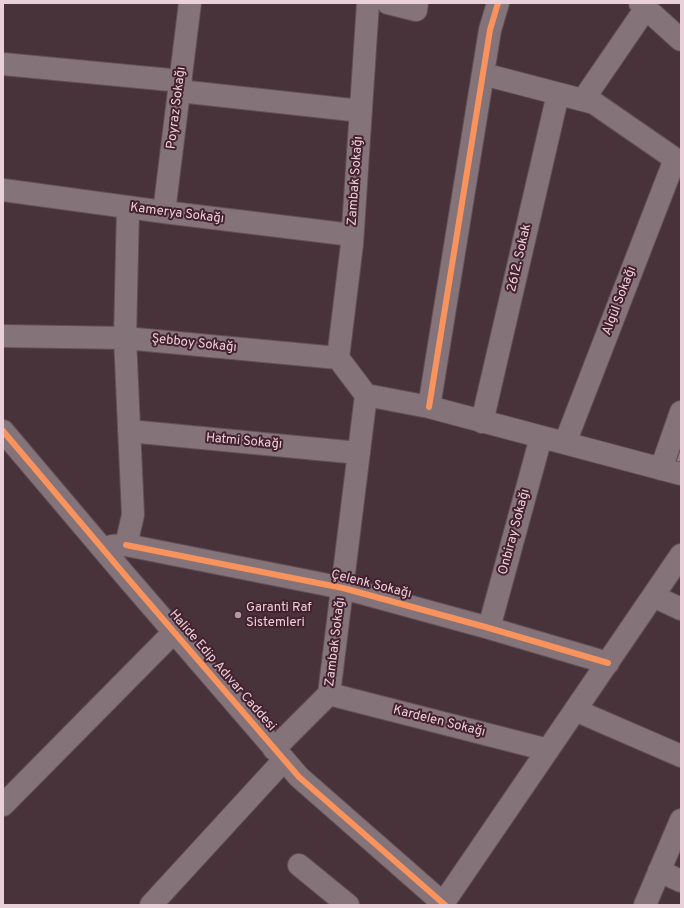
<!DOCTYPE html>
<html>
<head>
<meta charset="utf-8">
<style>
  body { margin:0 }
  #map { position:relative; width:684px; height:908px; overflow:hidden; background:#48333b; font-family:Overpass,sans-serif }
  canvas { display:block }
  .frame { position:absolute; inset:0; border:4px solid #ead1d9; pointer-events:none }
</style>
</head>
<body>
<div id="map">
<canvas width="684" height="908"></canvas>
<div class="frame"></div>
</div>
<script>
const ctx = document.querySelector('canvas').getContext('2d');
ctx.lineJoin = 'round';
function fillPath(path, color) { ctx.fillStyle = color; ctx.fill(path, 'evenodd'); }
const toPath = rows => new Path2D(rows.map(r => 'M' + r).join(''));
function trace(path, color, width, dash) { ctx.strokeStyle = color; ctx.lineWidth = width; ctx.lineCap = dash ? 'butt' : 'round'; ctx.setLineDash(dash || []); ctx.stroke(path); }
function label(font, color, halo, rows, align = 'center') {
  ctx.font = font + ' Overpass,sans-serif'; ctx.lineWidth = 4; ctx.setLineDash([]); ctx.textBaseline = 'middle'; ctx.strokeStyle = halo; ctx.fillStyle = color; for (const [text, x, y, turn = 0] of rows) {
    ctx.save(); ctx.translate(x, y); ctx.rotate((+turn || 0) * Math.PI / 180); ctx.textAlign = isNaN(turn) ? turn : align; if (halo) ctx.strokeText(text, 0, 0); ctx.fillText(text, 0, 0); ctx.restore();
  }
}
fillPath(toPath([
  [681,448,681,465,676,463]
]), '#967a7f');
const minor = toPath([
  [388,3,416,10,417,3],
  [640,3,681,40],
  [3,64,181,81],
  [483,74,594,103,681,163],
  [179,91,361,111],
  [583,100,646,8],
  [3,190,164,212,352,235],
  [164,212,190,3],
  [3,336,125,338,338,358,366,395],
  [338,358,352,244,368,3],
  [366,395,429,407,681,474],
  [429,407,490,30,498,3],
  [482,422,558,94],
  [3,431,124,574,299,777,445,905],
  [129,431,359,453],
  [565,443,675,159],
  [661,469,681,412],
  [126,545,343,588,489,628,608,663],
  [112,546,126,545,133,515,125,338,128,207],
  [653,596,681,609],
  [489,628,541,437],
  [329,694,548,750],
  [575,710,681,756],
  [274,749,329,694,366,395],
  [3,805,174,632],
  [299,865,348,905],
  [659,871,681,881],
  [151,905,284,760],
  [442,905,681,555],
  [645,905,681,820]
]);
trace(minor, '#635056', 24);
trace(minor, '#847379', 22);
trace(toPath([
  [429,407,490,30,498,3],
  [3,431,124,574,299,777,445,905],
  [126,545,343,588,489,628,608,663]
]), '#f8935d', 6);
for (const [x, y, r, color] of [
  [238,615,4,"#b19aa2"]
]) { const dot = new Path2D(); dot.arc(x, y, r, 0, 2 * Math.PI); ctx.fillStyle = color; ctx.fill(dot); trace(dot, '#45212f', 1.5); }
label('13px', '#ead1d9', '#45212f', [
  ["Poyraz Sokağı",177,108,-83],
  ["Zambak Sokağı",356,181,-86],
  ["Kamerya Sokağı",177,214,7],
  ["2612. Sokak",520,258,-77],
  ["Algül Sokağı",620,301,-69],
  ["Şebboy Sokağı",194,344,6],
  ["Hatmi Sokağı",244,442,5],
  ["Onbiray Sokağı",515,532,-75],
  ["Çelenk Sokağı",371,585,14],
  ["Zambak Sokağı",336,642,-83],
  ["Halide Edip Adıvar Caddesi",222,671,49],
  ["Kardelen Sokağı",439,722,14]
]);
label('13px', '#ead1d9', '#45212f', [
  ["Garanti Raf",246,608],
  ["Sistemleri",246,623]
], 'left');
</script>
</body>
</html>
